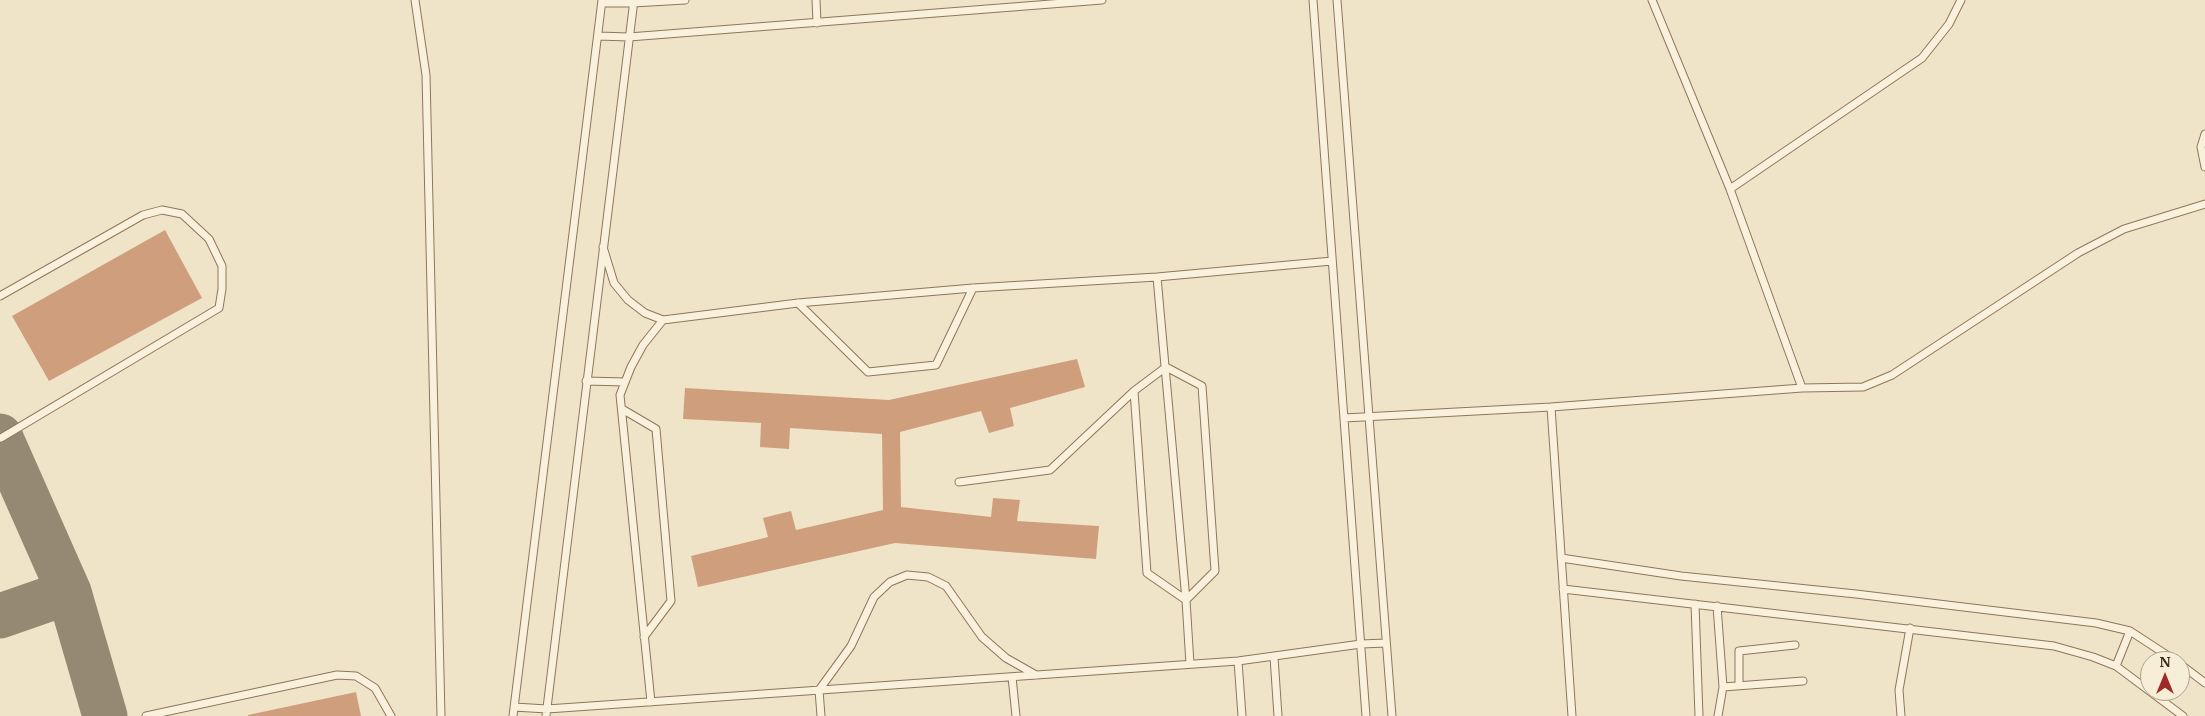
<!DOCTYPE html>
<html>
<head>
<meta charset="utf-8">
<style>
  body { margin:0 }
  #map { position:relative; width:2205px; height:716px; overflow:hidden; background:#f0e4c8; font-family:Merriweather,serif }
  canvas { display:block }
  .north { position:absolute; left:2140px; top:651px; width:50px; height:50px; box-sizing:border-box; background:#f7eed8; border:1px solid #ada18e; border-radius:50%; rotate:0deg; font-size:14px; font-weight:700; line-height:20px; text-align:center; color:#3d2e20 }
  .north::after { content:''; display:block; margin:auto; width:18px; height:22px; background:#9e2a2b; clip-path:polygon(50% 0,100% 100%,50% 72%,0 100%) }
</style>
</head>
<body>
<div id="map">
<canvas width="2205" height="716"></canvas>
<div class="north">N</div>
</div>
<script>
const ctx = document.querySelector('canvas').getContext('2d');
ctx.lineJoin = 'round';
const toPath = rows => new Path2D(rows.map(r => 'M' + r).join(''));
function trace(path, color, width, dash) { ctx.strokeStyle = color; ctx.lineWidth = width; ctx.lineCap = dash ? 'butt' : 'round'; ctx.setLineDash(dash || []); ctx.stroke(path); }
function fillPath(path, color) { ctx.fillStyle = color; ctx.fill(path, 'evenodd'); }
trace(toPath([
  [0,436,69,592,105,716],
  [0,616,69,592]
]), '#968974', 45);
fillPath(toPath([
  [165,230,202,298,49,381,12,316],
  [1077,359,1085,387,1010,408,1014,426,989,433,981,411,900,432,901,507,991,517,993,498,1020,500,1017,521,1099,526,1096,559,895,543,698,587,691,556,768,537,763,518,791,511,796,530,883,510,882,434,790,428,789,449,760,447,761,423,683,419,685,388,889,400],
  [356,692,361,716,248,716,248,715]
]), '#cf9f7d');
const lane = toPath([
  [415,0,426,75,441,716],
  [816,0,817,23],
  [1313,0,1366,716],
  [1337,0,1392,716],
  [1652,0,1730,189,1802,388],
  [602,3,633,3,685,0],
  [598,36,629,37,1102,0],
  [2205,134,2201,147,2205,167],
  [1730,189,1922,58,1949,24,1961,0],
  [603,247,614,283,628,300,645,313,663,320,798,303,973,288,1157,277,1332,261],
  [1157,277,1186,600,1190,664],
  [0,296,143,215,162,210,182,214,209,239,222,266,222,289,219,308,1,438],
  [798,303,868,372,936,365,973,288],
  [1166,367,1202,386,1215,571,1186,600,1147,573,1134,391,1166,367],
  [586,381,625,382],
  [1551,407,1572,716],
  [622,409,656,429,671,601,644,637],
  [1344,418,1551,407,1802,388,1863,387,1892,375,2078,253,2124,229,2205,204],
  [959,482,1050,470,1134,391],
  [1561,558,1681,576,1856,594,2096,623,2130,631,2176,661],
  [1563,589,2054,646,2093,657,2116,666,2183,716],
  [1695,604,1699,716],
  [1717,606,1723,687,1718,716],
  [1274,657,1278,716],
  [1238,661,1242,716],
  [2180,664,2205,683],
  [2116,666,2130,631],
  [1012,677,1016,716],
  [1739,685,1739,651,1795,645],
  [1723,687,1803,681],
  [651,702,620,395,631,367,643,345,663,320],
  [514,707,547,709,1238,661,1361,644,1386,643],
  [146,716,337,675,356,676,375,688,391,716],
  [513,716,602,0],
  [546,716,634,0],
  [821,716,819,690,851,646,874,597,890,582,907,575,928,577,946,586,982,637,1006,658,1036,675],
  [1901,716,1899,690,1910,628]
]);
trace(lane, '#8d765c', 9);
trace(lane, '#faf1dc', 7);
</script>
</body>
</html>
